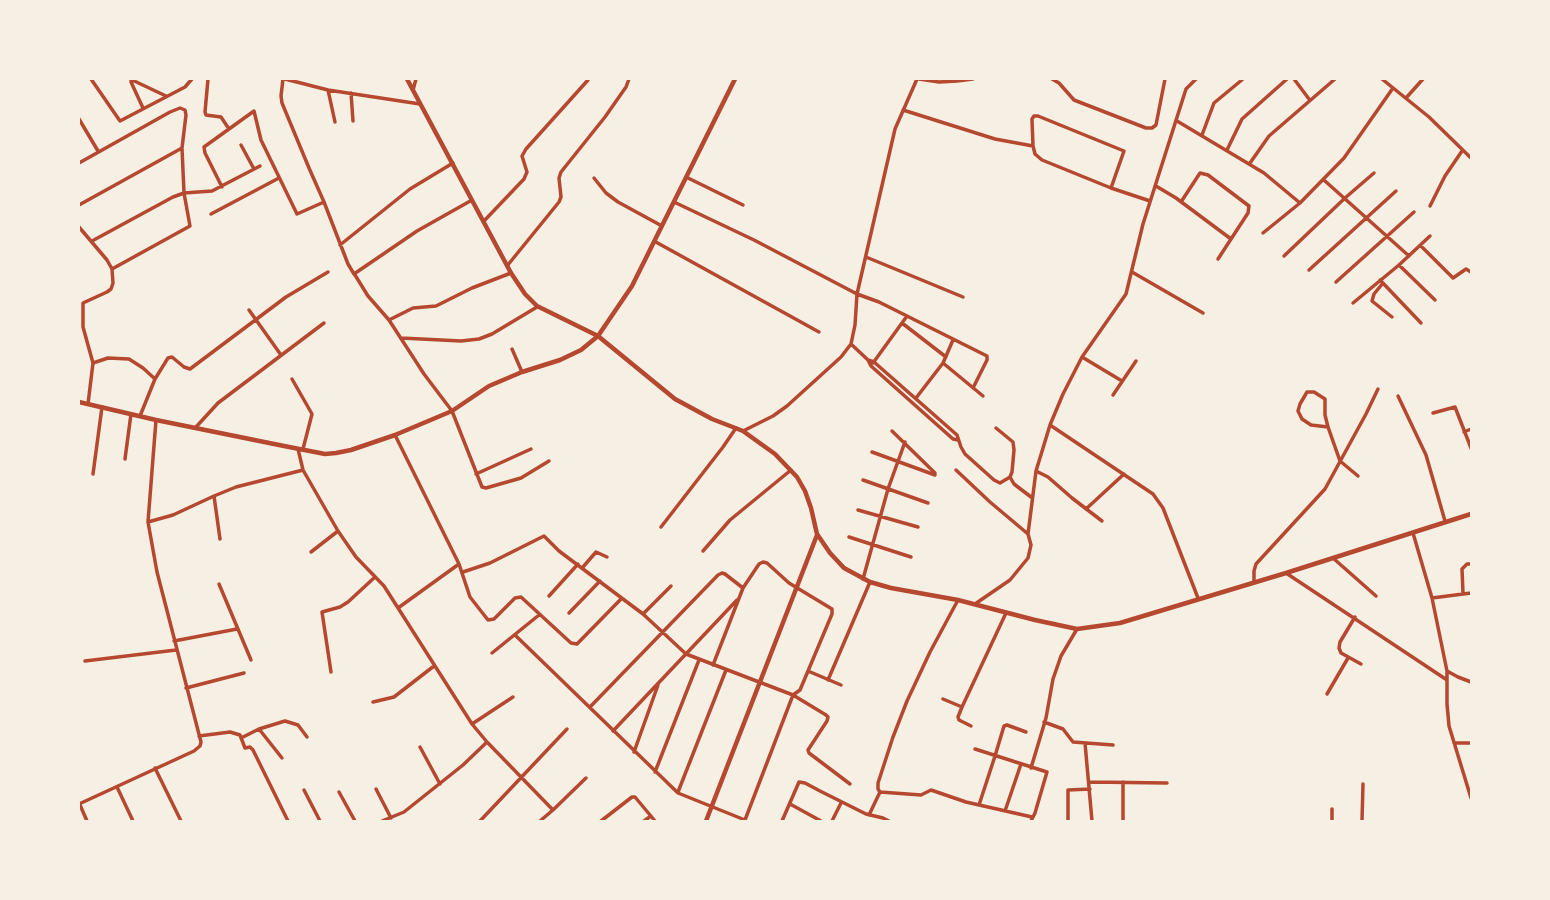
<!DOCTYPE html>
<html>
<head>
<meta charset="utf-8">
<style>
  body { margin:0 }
  #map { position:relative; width:1550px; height:900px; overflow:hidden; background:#f6efe4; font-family:Roboto,sans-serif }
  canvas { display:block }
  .frame { position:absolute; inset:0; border:80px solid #f6efe4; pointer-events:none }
</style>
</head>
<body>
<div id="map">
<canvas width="1550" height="900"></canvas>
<div class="frame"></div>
</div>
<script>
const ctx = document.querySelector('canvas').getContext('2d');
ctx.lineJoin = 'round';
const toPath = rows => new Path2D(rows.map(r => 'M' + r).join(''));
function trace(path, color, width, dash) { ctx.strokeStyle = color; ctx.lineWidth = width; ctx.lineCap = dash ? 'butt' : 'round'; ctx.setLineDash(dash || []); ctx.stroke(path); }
trace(toPath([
  [91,79,120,121,185,87,192,79],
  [130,79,166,96],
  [208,79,205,112,206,115,221,117,229,129],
  [283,79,281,96,282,103,309,168,324,202,348,264,354,274,417,231,472,200],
  [285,79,328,90,420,104],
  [919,79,939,82,957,81,973,79],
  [1052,79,1059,83,1074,100,1146,128,1152,128,1156,125,1165,79],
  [1294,79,1309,99],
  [1382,79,1429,117,1471,158],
  [131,82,143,108],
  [328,90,335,122],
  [413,90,416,79],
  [351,93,353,121],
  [1406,98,1423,79],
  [903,110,995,139,1033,146],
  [79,119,98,151],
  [1177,121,1264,173,1300,203],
  [1202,135,1214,103,1243,79],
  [241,145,254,169],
  [1227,150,1242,119,1287,79],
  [79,163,170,112,180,108,185,110,186,115,182,148,184,193,190,226,112,269],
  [1250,163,1269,136,1335,79],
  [686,177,743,205],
  [594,178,606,193,618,202,662,226],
  [1325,181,1409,256],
  [1156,186,1176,198,1231,239],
  [222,187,205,153,204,147,254,111,261,140,297,214,324,202],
  [1111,188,1124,151,1038,116,1034,116,1032,119,1033,146,1035,154,1042,160,1111,188,1150,201],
  [674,202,754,240,857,294,879,302,987,356,987,360,973,388],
  [1181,202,1200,173,1208,175,1249,206,1248,213,1218,259],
  [79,205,182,148],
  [1430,206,1445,176,1462,151],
  [211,214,279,178],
  [484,221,524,179,527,172,522,156,526,149,588,80],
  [79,227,107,260,112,269,113,283,111,289,107,292,83,303,83,327,93,363,88,404],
  [1263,233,1300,203,1344,158,1393,88],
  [92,241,173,197,184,193,212,191,260,166],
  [654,241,819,332],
  [340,245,410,189,453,163],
  [1421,246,1453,278,1466,269,1471,272],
  [1284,256,1345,198,1374,173],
  [866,257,963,297],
  [1399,265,1435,300],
  [507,266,559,202,561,197,559,178,561,172,605,117,626,87,629,79],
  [1309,270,1396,191],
  [1132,272,1203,313],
  [355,275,368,296,389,320,424,374,452,411,482,487,486,488,521,478,549,461],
  [1380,280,1421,323],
  [1336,282,1414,212],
  [1383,283,1374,294,1372,301,1392,317],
  [1353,303,1399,265,1430,236],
  [249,310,281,355],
  [389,320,413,308,436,306,472,288,511,273],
  [902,323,946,357],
  [401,338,461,341,479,339,492,334,537,307],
  [851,344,868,360,871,366,953,439,958,440],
  [512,349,522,372],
  [1082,357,1122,381],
  [868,360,874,362,957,435,961,447,965,454,994,480,1000,483,1010,477,1012,472,1014,450,1013,442,996,428],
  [93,363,108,358,129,359,143,368,155,379],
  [873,363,907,316],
  [943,363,983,396],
  [292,379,312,414,303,449],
  [1113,395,1136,361],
  [1398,396,1426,455,1445,521],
  [916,398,943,363,953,340],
  [1433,413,1455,407,1471,448],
  [140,416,155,379,168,358,172,357,184,367,190,369,286,297,328,272],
  [1050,425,1153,494,1163,508,1198,598],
  [196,427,218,403,324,323],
  [1328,427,1325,415,1325,399,1314,392,1307,392,1300,404,1298,411,1302,419,1311,425,1328,427,1340,461,1358,476],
  [743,431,773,416,787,406,841,357,851,344,855,325,857,294,895,129,917,79],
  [892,431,935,473],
  [1464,432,1471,429],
  [395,435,459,564,470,597,488,620,494,619,515,598,521,597,571,643,577,644,622,598],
  [298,449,303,470,338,531,356,557,384,586,472,724,487,742,553,810,586,778],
  [872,452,935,475],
  [125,459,131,414],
  [956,470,990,502,1028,534],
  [1036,471,1048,477,1072,498,1102,521],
  [93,474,102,407],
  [476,474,531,449],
  [1010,477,1014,484,1031,497],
  [863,480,928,503],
  [214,496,220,539],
  [1086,509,1124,474],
  [858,510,918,527],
  [148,522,173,515,214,496,236,487,303,470],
  [661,527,723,447,736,428],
  [1413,533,1432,598,1447,671,1447,704,1449,726,1471,798],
  [849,537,911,557],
  [703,551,730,520,791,470],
  [311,552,338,531],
  [1333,558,1376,596],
  [583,567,596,552,607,557],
  [463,572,490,563,544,536,559,551,643,614,686,654,793,695,826,715,828,717,827,721,808,750,809,753,850,784],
  [1286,573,1447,680],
  [863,579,888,489,905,442],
  [1254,582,1254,571,1256,564,1325,489,1366,414,1378,389],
  [219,584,251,660],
  [1463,593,1462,569,1467,564,1471,564],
  [549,596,578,564],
  [1432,598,1471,593],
  [975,604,1010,580,1028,558,1031,545,1028,534,1036,471,1050,425,1063,394,1082,357,1126,294,1143,224,1186,89,1196,79],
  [398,608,459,564],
  [569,613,600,581],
  [643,614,671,586],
  [1355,617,1340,642,1339,648,1341,653,1361,664],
  [515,635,678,793,745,820,793,695,800,690,832,614,832,609,789,583,767,563,763,562,759,564,743,588,713,665],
  [174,641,237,629],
  [492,653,539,615],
  [85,661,176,650],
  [808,671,841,685],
  [1447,671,1458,677,1471,682],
  [331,672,322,612,340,607,348,602,375,577],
  [828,680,870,582],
  [186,688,244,673],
  [1327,694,1348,658],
  [943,699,962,707,1006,613],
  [373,702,394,697,434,666],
  [590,707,718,575,722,573,725,574,743,588],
  [962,707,958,717,959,720,971,726],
  [1044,722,1063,729,1073,742,1113,745],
  [472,724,513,697],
  [259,729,282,758],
  [613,731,737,600],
  [199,736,230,732,240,735,245,748,250,747,253,750,288,821],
  [241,738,259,729,285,721,298,725,307,737],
  [1085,743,1092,821],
  [1454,743,1471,743],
  [420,747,440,784],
  [975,749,1047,772,1035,813,1031,821],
  [634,752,658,685],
  [155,768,181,821],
  [1031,768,1046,718,1053,679,1061,656,1077,629],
  [655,772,699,660],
  [1089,782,1167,783],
  [1123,782,1123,821],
  [117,787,133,821],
  [376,789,391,818],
  [304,790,320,821],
  [339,792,355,821],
  [678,792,726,670],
  [880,792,921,795,931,790,966,802,1032,817],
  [79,804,194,751,200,746,201,742,157,572,148,522,156,420],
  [790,804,821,821],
  [80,805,87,821],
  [979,805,995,756,1004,726,1007,725,1026,732],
  [1332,809,1332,821],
  [1005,811,1021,764],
  [869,815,880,792,878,789,878,783,893,737,907,701,930,652,958,600],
  [382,821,404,812,463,765,487,742],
  [480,821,567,729],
  [540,821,553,810],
  [601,821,632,797,635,797,655,821],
  [644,821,651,816],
  [782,821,799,782,805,783,820,791,866,814,883,818,889,821],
  [832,821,841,803],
  [1068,821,1068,790,1090,789],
  [1362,821,1363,784]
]), '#b5482f', 3.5);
trace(toPath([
  [407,79,511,273,525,294,537,306,598,336,675,399,712,419,743,431,775,454,797,477,805,491,811,508,817,534,830,553,844,568,870,582,891,588,958,600,1035,620,1077,629,1120,623,1286,573,1471,514],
  [706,821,817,535]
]), '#b5482f', 4.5);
trace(toPath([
  [79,402,156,420,284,446,325,454,336,453,351,450,395,435,452,411,489,386,522,372,560,360,581,350,598,336,632,286,735,79]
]), '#b5482f', 4.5);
</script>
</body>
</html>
